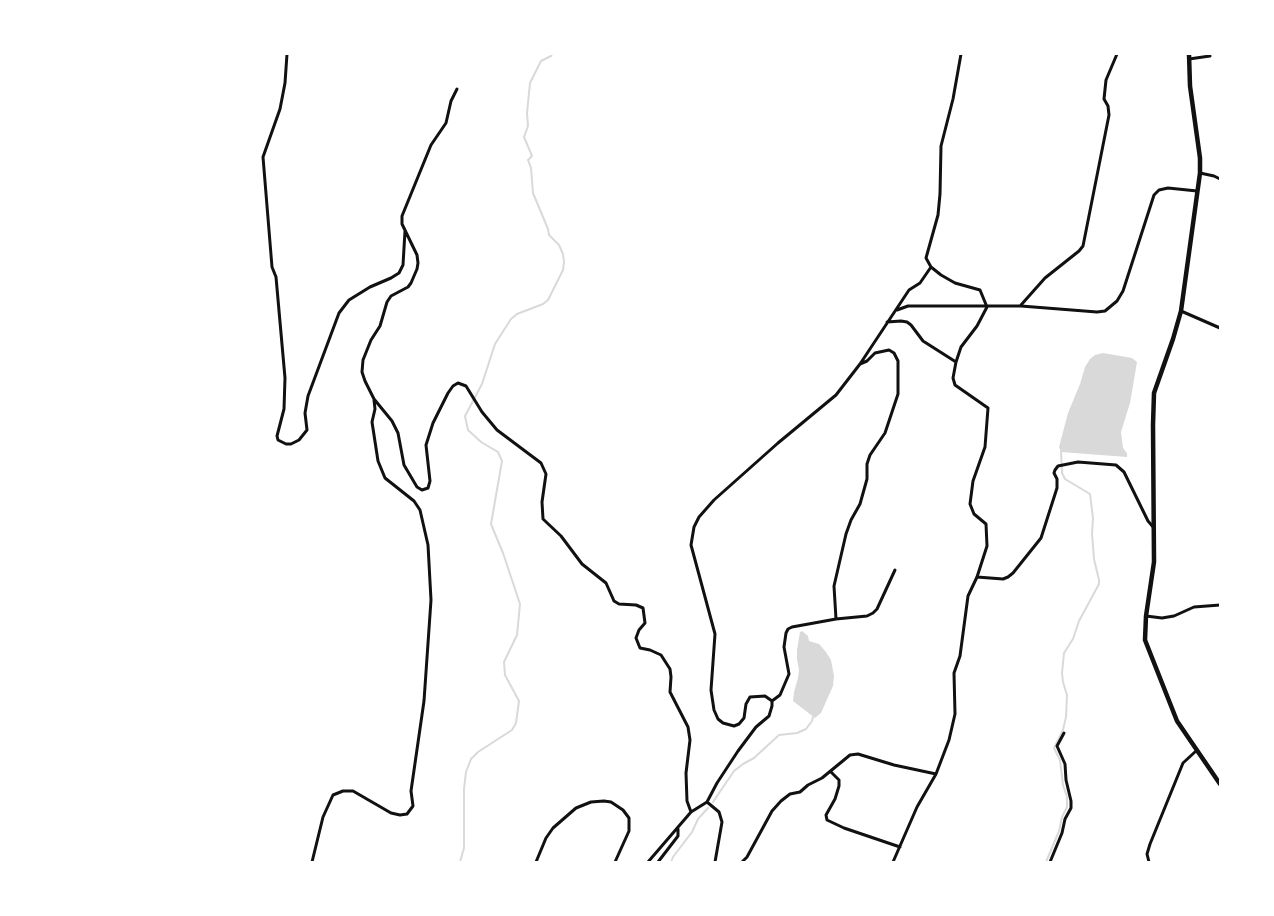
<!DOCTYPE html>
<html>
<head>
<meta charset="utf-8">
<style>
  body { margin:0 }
  #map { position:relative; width:1274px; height:916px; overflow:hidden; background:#fff; font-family:Raleway,sans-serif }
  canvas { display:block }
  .frame { position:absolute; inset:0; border:55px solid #fff; pointer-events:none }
</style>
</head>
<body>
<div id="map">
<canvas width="1274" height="916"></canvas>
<div class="frame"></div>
</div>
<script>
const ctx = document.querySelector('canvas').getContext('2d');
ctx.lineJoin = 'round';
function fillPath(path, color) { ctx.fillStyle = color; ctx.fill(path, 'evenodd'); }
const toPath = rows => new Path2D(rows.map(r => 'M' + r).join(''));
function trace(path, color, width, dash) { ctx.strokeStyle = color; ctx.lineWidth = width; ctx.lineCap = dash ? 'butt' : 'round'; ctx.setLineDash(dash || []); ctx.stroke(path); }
fillPath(toPath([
  [1103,353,1132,358,1137,362,1130,403,1121,432,1123,448,1127,453,1127,457,1061,452,1059,447,1068,413,1080,384,1085,367,1090,359,1095,355],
  [802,631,808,636,809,641,819,644,826,652,831,660,834,676,833,686,821,713,815,718,793,701,794,692,798,678,799,670,797,659,797,650,800,632]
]), '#d9d9d9');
trace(toPath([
  [713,802,734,771,743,764,754,758,779,735,797,733,806,729,812,721,813,717],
  [460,862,464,848,464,789,466,772,471,759,478,752,512,730,516,723,519,701,505,675,504,662,517,635,520,604,503,553,491,524,502,461,498,452,481,442,468,430,465,416,482,384,495,344,511,319,517,314,543,304,548,300,563,270,564,262,563,254,559,245,549,235,548,229,533,193,531,168,528,160,532,156,524,137,528,126,527,113,530,83,541,61,551,56,552,54],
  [671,862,673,857,692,832,698,819,708,808],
  [1046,862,1059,831,1062,817,1067,807,1067,797,1063,785,1060,760,1054,748,1063,730,1066,717,1067,695,1063,682,1062,673,1064,653,1073,639,1079,621,1099,584,1099,580,1094,559,1092,534,1093,518,1090,494,1065,479,1062,473,1061,451]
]), '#d9d9d9', 2);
trace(toPath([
  [287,54,285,83,280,109,263,157,272,267,276,277,285,378,284,409,277,436,278,440,286,444,291,444,299,440,307,430,305,413,308,396,339,313,349,300,370,287,391,278,399,273,403,265,405,231],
  [1189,59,1210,56],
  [457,89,451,101,446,123,431,145,402,216,402,224,417,255,418,263,417,269,411,283,408,287,391,296,387,302,380,326,371,340,363,360,362,372,365,381,374,399,392,421,398,433,404,465,417,487,422,490,428,488,430,481,426,445,433,423,448,393,453,386,458,383,466,386,482,412,497,430,541,463,546,474,542,502,543,519,561,536,582,564,606,583,614,601,619,604,636,605,643,608,645,623,639,630,636,638,640,648,650,650,661,655,670,669,671,677,670,692,688,727,690,740,686,773,687,801,691,812],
  [1200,173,1214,176,1220,179],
  [1021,305,1045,278,1079,251,1083,246,1109,115,1108,106,1104,99,1106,80,1117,54],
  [897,310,908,306,1021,306,1097,312,1105,311,1117,301,1123,291,1154,195,1159,190,1168,188,1197,191],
  [1181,311,1220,328],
  [887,322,901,321,907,322,911,325,923,341,956,362],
  [977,577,1003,579,1008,577,1013,573,1041,538,1057,488,1057,479,1054,473,1055,470,1058,466,1078,462,1116,465,1124,472,1148,521,1154,528],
  [1146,616,1162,618,1174,616,1194,607,1220,605],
  [836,619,834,586,846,534,851,520,860,504,867,479,867,464,870,455,885,433,898,394,898,361,894,353,889,350,875,353,867,361,860,364],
  [772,701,780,695,789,674,784,647,786,633,788,629,792,627,836,619,867,616,873,613,877,609,895,570],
  [831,772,839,780,839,786,835,799,826,815,827,820,844,828,900,847],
  [707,802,719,812,722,822,715,862],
  [312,862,323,817,333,795,343,791,353,791,391,813,400,815,407,814,413,806,411,791,424,701,431,600,428,545,420,510,414,501,385,478,378,461,372,422,375,409,374,400],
  [536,862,546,838,553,828,576,808,591,802,604,801,611,802,623,810,629,818,629,831,615,862],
  [648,862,691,812,707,802,717,783,738,751,756,727,769,716,772,706,772,701,765,696,750,697,746,704,744,718,739,724,734,726,723,723,718,719,714,710,711,690,715,634,691,545,694,527,699,517,714,500,778,443,836,395,860,364,909,290,920,283,931,267],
  [658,862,678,836,678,829],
  [742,862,747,857,772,811,781,801,790,794,800,792,808,785,822,778,850,755,858,754,894,765,936,774],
  [893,862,917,807,936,774,949,740,955,714,954,673,960,656,968,596,977,577,987,546,986,524,974,514,970,504,973,481,985,447,988,408,955,385,953,378,956,362,961,347,977,326,987,307,980,290,955,283,941,275,931,267,926,258,938,215,940,194,941,146,953,99,961,54],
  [1050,862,1062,833,1065,819,1071,808,1071,801,1066,780,1065,764,1057,746,1064,733],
  [1149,862,1147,854,1150,844,1183,763,1196,751]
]), '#111', 3);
trace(toPath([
  [1189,54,1190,86,1200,158,1200,173,1181,311,1173,339,1154,393,1153,425,1154,562,1146,616,1145,640,1177,721,1220,784]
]), '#111', 4.5);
</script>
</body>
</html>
